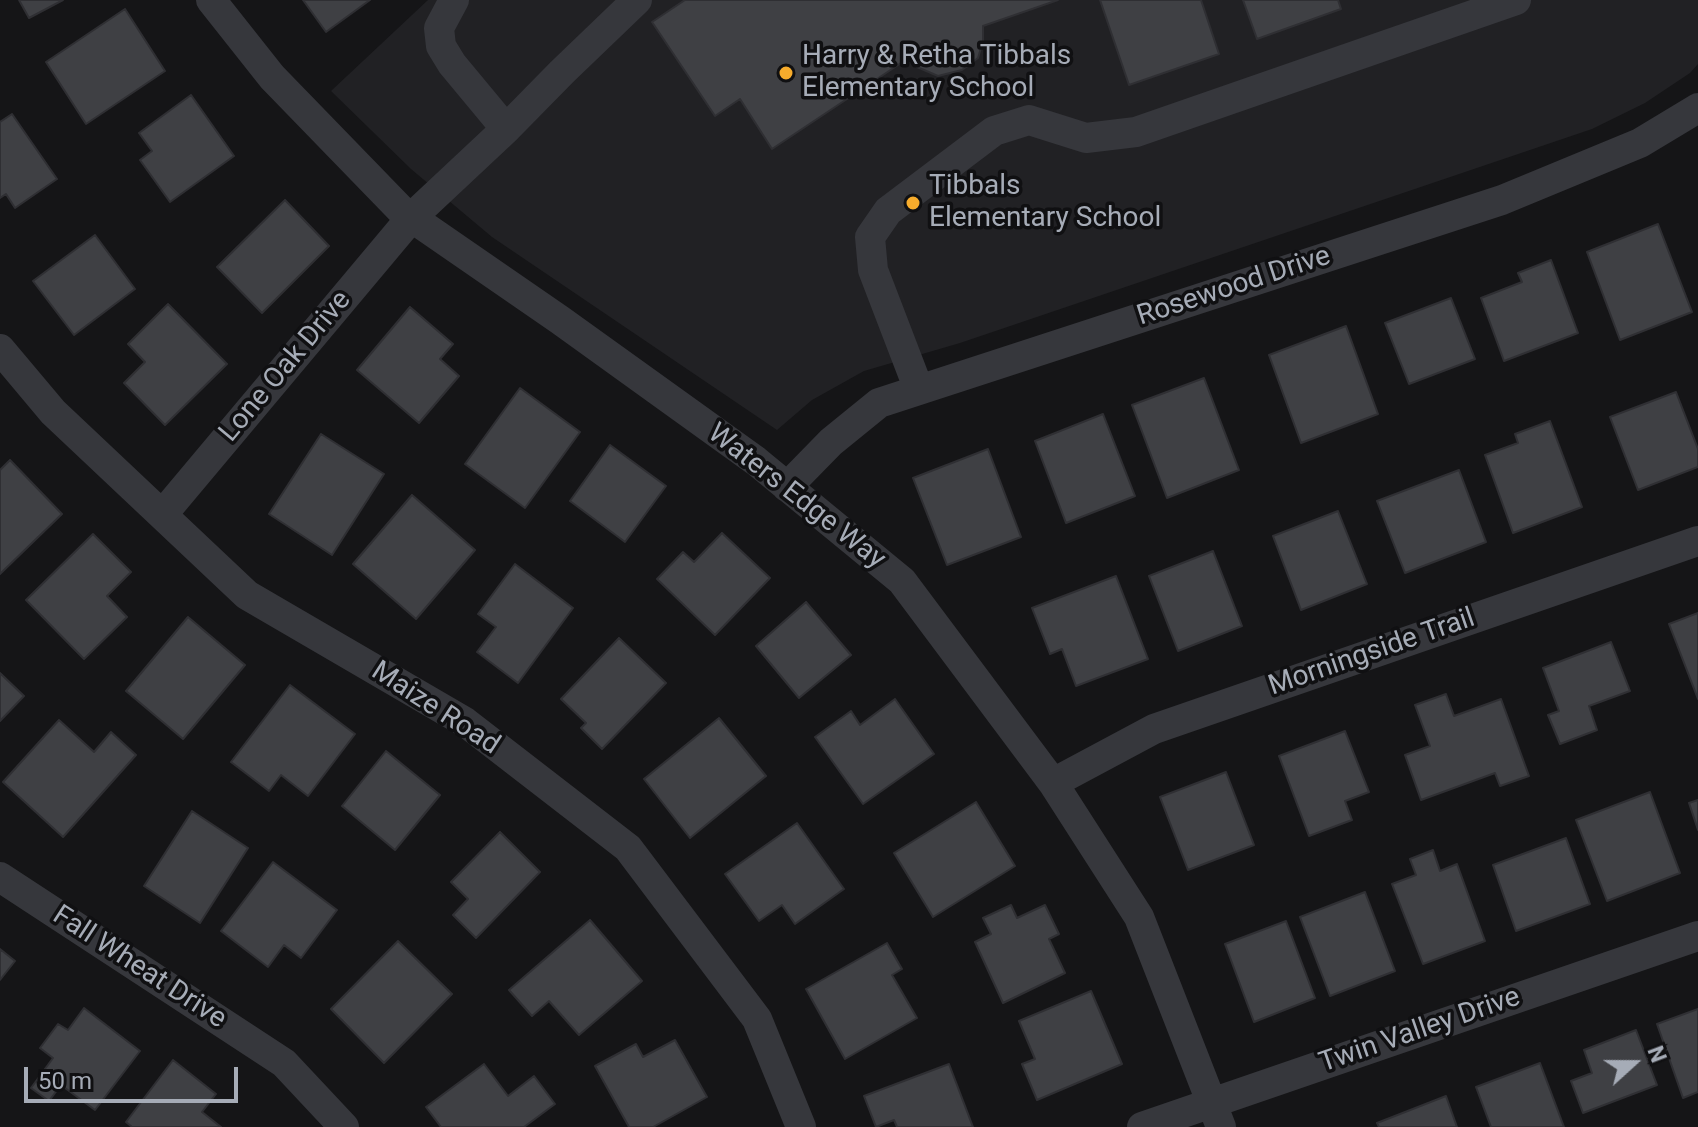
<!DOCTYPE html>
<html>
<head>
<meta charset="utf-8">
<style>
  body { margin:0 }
  #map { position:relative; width:1698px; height:1127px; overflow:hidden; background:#151517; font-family:Roboto,sans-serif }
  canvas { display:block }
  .north { position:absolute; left:1594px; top:1023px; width:80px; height:80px; -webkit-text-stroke:6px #101012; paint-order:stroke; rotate:69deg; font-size:22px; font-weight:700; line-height:32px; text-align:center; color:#a6acb7 }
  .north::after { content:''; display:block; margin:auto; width:28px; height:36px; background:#a6acb7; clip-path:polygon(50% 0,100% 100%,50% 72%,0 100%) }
  .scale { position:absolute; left:24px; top:1067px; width:214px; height:36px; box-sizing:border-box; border:4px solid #a6acb7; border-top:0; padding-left:10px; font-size:24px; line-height:28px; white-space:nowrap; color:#a6acb7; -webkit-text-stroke:6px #101012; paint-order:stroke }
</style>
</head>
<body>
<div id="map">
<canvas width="1698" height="1127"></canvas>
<div class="north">N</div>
<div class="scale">50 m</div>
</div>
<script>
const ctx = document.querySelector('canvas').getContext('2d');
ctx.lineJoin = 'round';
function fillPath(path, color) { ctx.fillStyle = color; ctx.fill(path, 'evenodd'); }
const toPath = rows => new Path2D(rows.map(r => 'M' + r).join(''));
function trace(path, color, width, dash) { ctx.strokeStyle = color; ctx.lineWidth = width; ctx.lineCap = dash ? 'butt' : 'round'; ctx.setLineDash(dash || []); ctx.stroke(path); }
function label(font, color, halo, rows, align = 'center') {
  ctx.font = font + ' Roboto,sans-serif'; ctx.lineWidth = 7; ctx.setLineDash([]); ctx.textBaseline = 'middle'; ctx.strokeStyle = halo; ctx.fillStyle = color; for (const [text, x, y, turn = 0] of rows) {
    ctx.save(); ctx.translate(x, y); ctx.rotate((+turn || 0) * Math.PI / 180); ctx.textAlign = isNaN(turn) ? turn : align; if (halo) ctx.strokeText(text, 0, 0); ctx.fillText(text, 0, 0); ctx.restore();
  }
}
fillPath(toPath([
  [428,0,1698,0,1698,64,1690,73,1645,103,1592,129,960,343,864,371,812,400,777,430,492,237,411,169,331,91]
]), '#212124');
const building = toPath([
  [19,0,63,0,29,18,19,0],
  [303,0,370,0,326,32,303,0],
  [685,0,1058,0,983,26,983,41,978,58,962,70,938,76,917,67,907,59,772,149,740,99,715,116,652,22,685,0],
  [1100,0,1201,0,1219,54,1129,85,1100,0],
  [1243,0,1338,0,1341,9,1257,39,1243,0],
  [125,9,165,71,86,124,46,62,125,9],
  [191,95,234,156,170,202,140,160,152,151,139,133,191,95],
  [12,114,57,179,15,208,6,194,0,198,0,122,12,114],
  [285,200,329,246,262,313,217,267,285,200],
  [1658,224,1692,312,1620,340,1587,252,1658,224],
  [95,235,135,289,74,335,33,281,95,235],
  [1551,260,1578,333,1504,361,1481,298,1522,282,1518,273,1551,260],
  [1451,298,1475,359,1409,384,1385,323,1451,298],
  [168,304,227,364,165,425,124,383,145,362,128,344,168,304],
  [410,307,453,344,440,359,459,376,419,423,357,370,410,307],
  [1346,326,1378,414,1301,443,1269,355,1346,326],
  [1204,378,1239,470,1167,498,1132,405,1204,378],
  [520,388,580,432,525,508,465,464,520,388],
  [1676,392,1698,449,1698,467,1638,490,1610,417,1676,392],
  [1103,414,1135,496,1066,523,1035,441,1103,414],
  [1550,421,1582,507,1513,533,1485,455,1518,443,1515,434,1550,421],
  [321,434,384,474,332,555,269,514,321,434],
  [610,445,666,486,625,542,570,501,610,445],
  [988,449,1021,537,947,565,913,478,988,449],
  [10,460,62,514,0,574,0,470,10,460],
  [1459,470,1486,542,1405,573,1377,501,1459,470],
  [412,495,475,550,416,619,353,564,412,495],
  [1338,511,1367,584,1301,610,1273,536,1338,511],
  [722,533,770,578,715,635,657,579,683,552,694,562,722,533],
  [93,534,131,572,107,596,127,617,84,659,26,600,93,534],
  [1213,551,1242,626,1178,651,1149,576,1213,551],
  [515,564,573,608,518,683,477,652,496,627,478,614,515,564],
  [1116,576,1148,659,1076,686,1062,649,1050,654,1032,608,1116,576],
  [806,602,851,655,799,698,756,646,806,602],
  [1698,613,1698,699,1669,624,1698,613],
  [188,617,245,665,183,739,126,691,188,617],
  [619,638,666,683,602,749,581,728,586,723,561,699,619,638],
  [1611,642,1630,691,1589,706,1597,730,1560,744,1548,715,1559,711,1543,668,1611,642],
  [0,673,24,696,0,721,0,673],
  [290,685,355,734,308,796,281,775,269,791,231,762,290,685],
  [1446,694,1454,716,1501,699,1529,776,1500,786,1495,773,1421,800,1405,755,1430,746,1415,705,1446,694],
  [895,699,934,754,863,804,815,737,851,711,860,725,895,699],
  [719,718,766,776,690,838,644,779,719,718],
  [59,720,94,752,111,732,136,755,63,837,3,782,59,720],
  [1345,731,1369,792,1345,801,1352,820,1309,836,1279,756,1345,731],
  [386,751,440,795,395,850,342,806,386,751],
  [1226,772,1254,845,1188,870,1160,797,1226,772],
  [1650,792,1680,873,1607,901,1576,820,1650,792],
  [1698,800,1698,830,1689,803,1698,800],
  [976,802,1015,866,933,917,894,853,976,802],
  [192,811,248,848,200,923,144,886,192,811],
  [797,823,844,889,795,924,782,905,759,921,725,874,797,823],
  [500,832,540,872,476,938,453,915,468,899,451,882,500,832],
  [1566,838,1590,904,1516,931,1493,865,1566,838],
  [1433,850,1440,871,1457,864,1485,941,1423,964,1392,884,1416,875,1410,859,1433,850],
  [273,862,337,910,301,958,284,945,268,967,221,931,273,862],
  [1365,892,1395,971,1330,996,1300,917,1365,892],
  [1011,905,1017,918,1045,905,1059,934,1049,939,1065,973,1003,1003,975,942,991,934,983,918,1011,905],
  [590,920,642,981,579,1035,549,1001,532,1016,509,990,590,920],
  [1286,921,1315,998,1254,1022,1225,944,1286,921],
  [398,941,452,994,384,1063,331,1009,398,941],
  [887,943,902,969,892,975,917,1018,845,1059,806,989,887,943],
  [0,949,15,961,0,980,0,949],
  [1091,991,1122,1064,1037,1100,1022,1064,1035,1059,1019,1021,1091,991],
  [84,1008,140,1051,95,1110,61,1085,49,1101,31,1088,53,1058,40,1048,58,1024,68,1030,84,1008],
  [1698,1009,1698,1092,1683,1098,1657,1024,1698,1009],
  [1636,1030,1657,1085,1583,1113,1571,1081,1592,1073,1584,1050,1636,1030],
  [675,1040,707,1097,653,1127,629,1127,595,1066,636,1044,643,1057,675,1040],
  [173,1060,216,1094,202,1112,221,1127,132,1127,126,1122,173,1060],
  [1540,1063,1564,1127,1491,1127,1476,1087,1540,1063],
  [484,1064,508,1096,534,1076,555,1104,524,1127,441,1127,426,1107,484,1064],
  [949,1064,973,1127,897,1127,894,1120,876,1127,864,1096,949,1064],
  [1446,1096,1457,1127,1379,1127,1377,1123,1446,1096]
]);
fillPath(building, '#3f4044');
trace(building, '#2f2f33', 2);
trace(toPath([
  [211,0,272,77,402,211,560,320,756,461,902,581,1053,783,1139,917,1221,1127],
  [454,0,439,28,441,46,452,64,506,129],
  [0,349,53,412,247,595,465,722,628,848,757,1019,801,1127],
  [919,390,873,270,870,237,888,211,994,131,1029,120,1086,138,1136,132,1516,0],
  [787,487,831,442,879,403,1502,200,1640,143,1698,108],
  [162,515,411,218,506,129,562,72,637,0],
  [1053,783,1154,729,1698,541],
  [0,877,284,1063,344,1127],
  [1142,1127,1698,936]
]), '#36373c', 30);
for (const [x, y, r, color] of [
  [786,73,8,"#f7ac2c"],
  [913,203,8,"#f7ac2c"]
]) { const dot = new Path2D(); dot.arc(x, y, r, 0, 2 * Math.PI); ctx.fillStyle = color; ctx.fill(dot); trace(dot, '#101012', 3); }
label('28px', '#a6acb7', '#101012', [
  ["Harry & Retha Tibbals",802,57],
  ["Elementary School",802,89],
  ["Tibbals",929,187],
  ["Elementary School",929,219]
], 'left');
label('28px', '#a6acb7', '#101012', [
  ["Rosewood Drive",1234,287,-18],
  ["Lone Oak Drive",286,367,-50],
  ["Waters Edge Way",796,497,38],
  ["Morningside Trail",1372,653,-19],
  ["Maize Road",435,709,33],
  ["Fall Wheat Drive",139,968,33],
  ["Twin Valley Drive",1420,1031,-19]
]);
</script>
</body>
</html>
